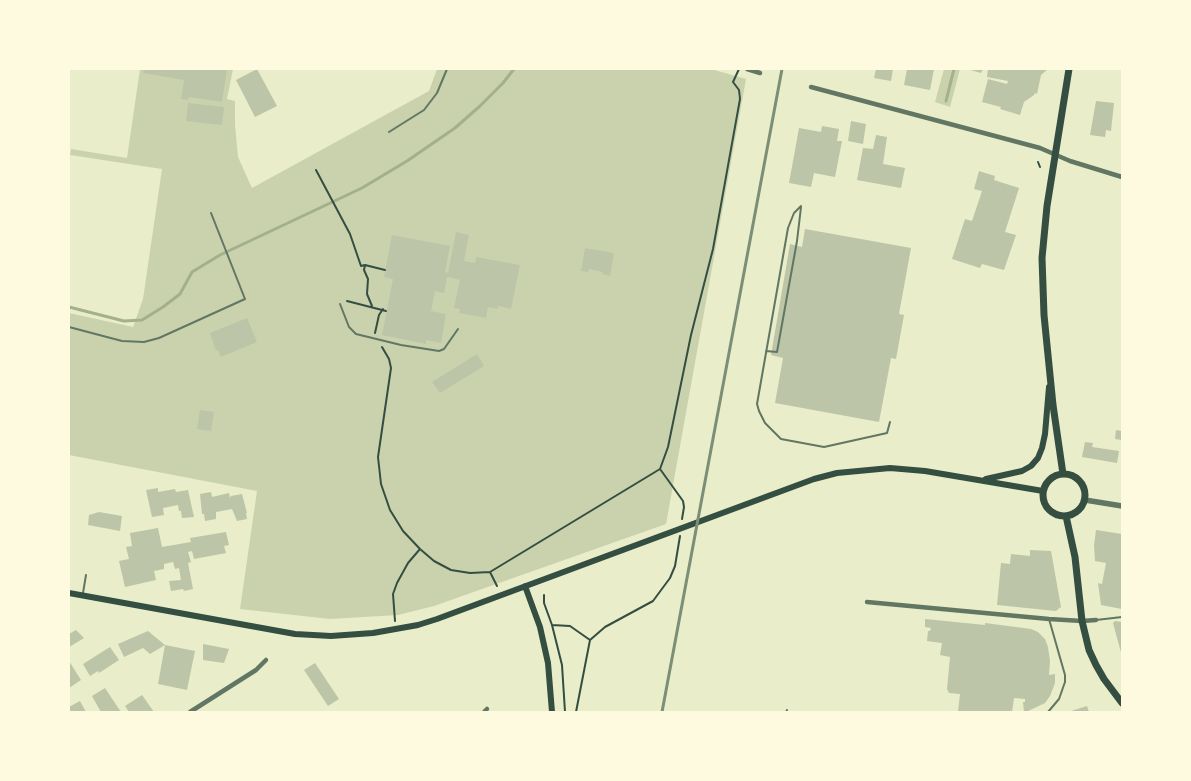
<!DOCTYPE html>
<html>
<head>
<meta charset="utf-8">
<style>
  body { margin:0 }
  #map { position:relative; width:1191px; height:781px; overflow:hidden; background:#e9edc9; font-family:Figtree,sans-serif }
  canvas { display:block }
  .frame { position:absolute; inset:0; border:70px solid #fefae0; pointer-events:none }
</style>
</head>
<body>
<div id="map">
<canvas width="1191" height="781"></canvas>
<div class="frame"></div>
</div>
<script>
const ctx = document.querySelector('canvas').getContext('2d');
ctx.lineJoin = 'round';
function fillPath(path, color) { ctx.fillStyle = color; ctx.fill(path, 'evenodd'); }
const toPath = rows => new Path2D(rows.map(r => 'M' + r).join(''));
function trace(path, color, width, dash) { ctx.strokeStyle = color; ctx.lineWidth = width; ctx.lineCap = dash ? 'butt' : 'round'; ctx.setLineDash(dash || []); ctx.stroke(path); }
fillPath(toPath([
  [140,69,233,69,227,99,235,101,235,125,238,157,252,188,429,91,437,69,711,69,746,79,666,524,434,606,398,615,330,619,240,609,257,491,69,455,69,313,133,327,143,299,162,169,70,155,71,149,127,158],
  [944,69,960,69,950,107,935,102]
]), '#cad2ad');
trace(toPath([
  [946,101,954,69],
  [69,307,124,321,142,320,163,307,180,294,192,272,220,255,362,188,407,161,455,128,480,106,503,83,514,69]
]), '#a3b18a', 3);
fillPath(toPath([
  [144,69,227,69,222,102,189,97,188,100,181,99,184,80,143,73],
  [257,69,277,106,255,117,236,80],
  [876,69,893,69,891,81,874,78],
  [907,69,934,69,930,90,904,85],
  [967,69,983,69,981,73],
  [988,69,1048,69,1041,75,1037,94,1035,93,1034,95,1024,102,1020,115,1000,109,1001,107,982,102,988,79,1007,84,1008,81,987,77],
  [1096,101,1114,103,1111,131,1106,130,1105,137,1090,135],
  [188,103,224,107,222,125,186,121],
  [851,121,866,124,863,144,848,141],
  [822,126,839,129,837,141,842,141,835,177,814,173,811,187,789,183,799,128,821,132],
  [876,135,887,137,883,164,905,168,901,188,857,180,863,148,873,149],
  [979,171,995,176,994,180,1019,188,1005,232,1016,235,1004,270,982,264,980,268,952,259,965,219,972,221,982,191,974,189],
  [805,229,911,248,899,314,904,315,896,359,891,358,879,422,775,403,783,358,771,355,790,244,802,247],
  [456,232,469,235,464,261,475,263,476,257,520,265,511,309,498,306,498,309,488,307,486,318,459,313,460,309,454,308,460,280,447,277,444,293,435,291,431,311,446,314,441,343,426,340,426,344,382,335,393,279,384,277,392,235,450,246,445,272,448,273],
  [585,248,614,253,610,276,602,274,603,272,589,269,588,272,581,271],
  [247,318,257,342,221,357,218,350,216,351,210,333],
  [477,354,484,366,440,393,432,382],
  [200,410,214,412,211,431,197,429],
  [1116,430,1122,431,1122,440,1115,439],
  [1085,442,1093,443,1092,447,1119,451,1117,463,1082,457],
  [158,488,158,492,175,489,176,492,188,490,194,517,182,518,181,511,179,511,178,505,163,508,164,515,152,517,146,490],
  [211,492,212,497,229,493,230,498,231,496,242,494,247,513,246,513,247,519,237,521,232,509,216,512,216,519,205,521,204,514,202,514,200,494],
  [99,512,122,516,120,531,88,525,89,515],
  [158,528,162,547,191,542,190,538,226,532,229,545,224,546,226,553,194,559,192,551,188,552,191,562,188,563,193,589,184,591,183,589,171,591,169,581,181,580,179,568,175,569,173,562,164,564,164,569,154,571,156,580,125,587,119,561,129,559,126,547,132,546,130,533],
  [1096,530,1122,534,1122,609,1101,605,1098,583,1102,584,1106,563,1095,561,1094,545],
  [1030,550,1051,551,1061,607,1056,611,997,605,1001,563,1010,564,1011,554,1030,556],
  [925,619,985,625,985,623,1031,629,1038,632,1045,639,1048,647,1050,661,1049,675,1055,674,1055,683,1050,696,1045,703,1026,712,1024,712,1023,702,1025,702,1025,699,1014,698,1012,712,958,712,960,694,949,693,947,689,950,657,940,655,942,643,927,641,928,631,930,631,931,628,925,627],
  [1115,621,1122,622,1122,656,1113,623],
  [76,630,84,638,69,647,69,634],
  [148,631,165,645,195,651,187,690,158,684,165,645,150,654,143,648,124,657,118,644],
  [203,644,229,649,224,663,203,660],
  [110,647,119,660,99,673,98,671,90,676,83,664],
  [69,661,81,680,69,688],
  [315,663,339,699,328,706,304,670],
  [105,688,121,712,101,712,92,696],
  [142,695,154,712,129,712,125,706],
  [80,701,86,712,69,712,69,707],
  [1087,706,1089,712,1068,712]
]), '#bcc5a7');
trace(toPath([
  [1038,162,1040,167],
  [316,170,350,234,361,266,365,265,385,270],
  [365,265,364,270,368,279,367,294,372,306],
  [347,301,386,311],
  [375,333,379,315,383,309],
  [382,347,389,359,391,368,378,457,381,484,390,510,403,531,420,549,434,561,451,570,470,573,490,572,660,469,668,447,691,335,713,249,740,99,739,90,733,82,739,69],
  [660,469,683,501,684,507,682,519],
  [490,572,497,586],
  [544,595,544,603,552,625,562,665,565,712],
  [395,621,393,594,397,583,408,563,420,549],
  [552,625,570,626,590,640,605,627,653,601,670,578,675,566,680,536],
  [576,712,590,640]
]), '#344e41', 2);
trace(toPath([
  [389,132,424,110,437,93,447,69],
  [801,206,794,213,788,228,757,404,759,411,765,423,781,439,824,447,887,433,890,422],
  [340,304,349,327,356,334,401,345,439,351,444,349,458,329],
  [69,327,122,341,144,342,159,338,245,299,211,213],
  [766,351,777,352,797,241,801,207],
  [83,593,86,575],
  [1096,620,1122,617],
  [786,712,787,710],
  [1048,712,1059,699,1065,682,1065,675,1049,619]
]), '#617663', 2);
trace(toPath([
  [747,69,760,73],
  [811,87,1040,148,1070,161,1122,177],
  [867,602,1049,619,1082,621,1096,620],
  [190,712,256,670,266,660],
  [484,712,487,709]
]), '#617663', 4.5);
trace(toPath([
  [1085,500,1122,506]
]), '#617663', 5.5);
trace(toPath([
  [986,479,1022,471,1031,466,1038,458,1042,448,1045,434,1049,387],
  [525,586,540,627,548,663,552,712],
  [69,593,295,634,331,636,373,633,418,625,437,619,814,479,837,473,890,468,925,471,1043,491]
]), '#344e41', 6);
trace(toPath([
  [1063,474,1053,405,1044,315,1042,258,1047,206,1069,69],
  '1043 495a21 21 0 1 1 42 0a21 21 0 1 1-42 0Z',
  [1066,516,1075,557,1082,621,1089,650,1096,665,1104,679,1122,703]
]), '#344e41', 7);
trace(toPath([
  [662,712,782,69]
]), '#7c8e77', 3);
</script>
</body>
</html>
